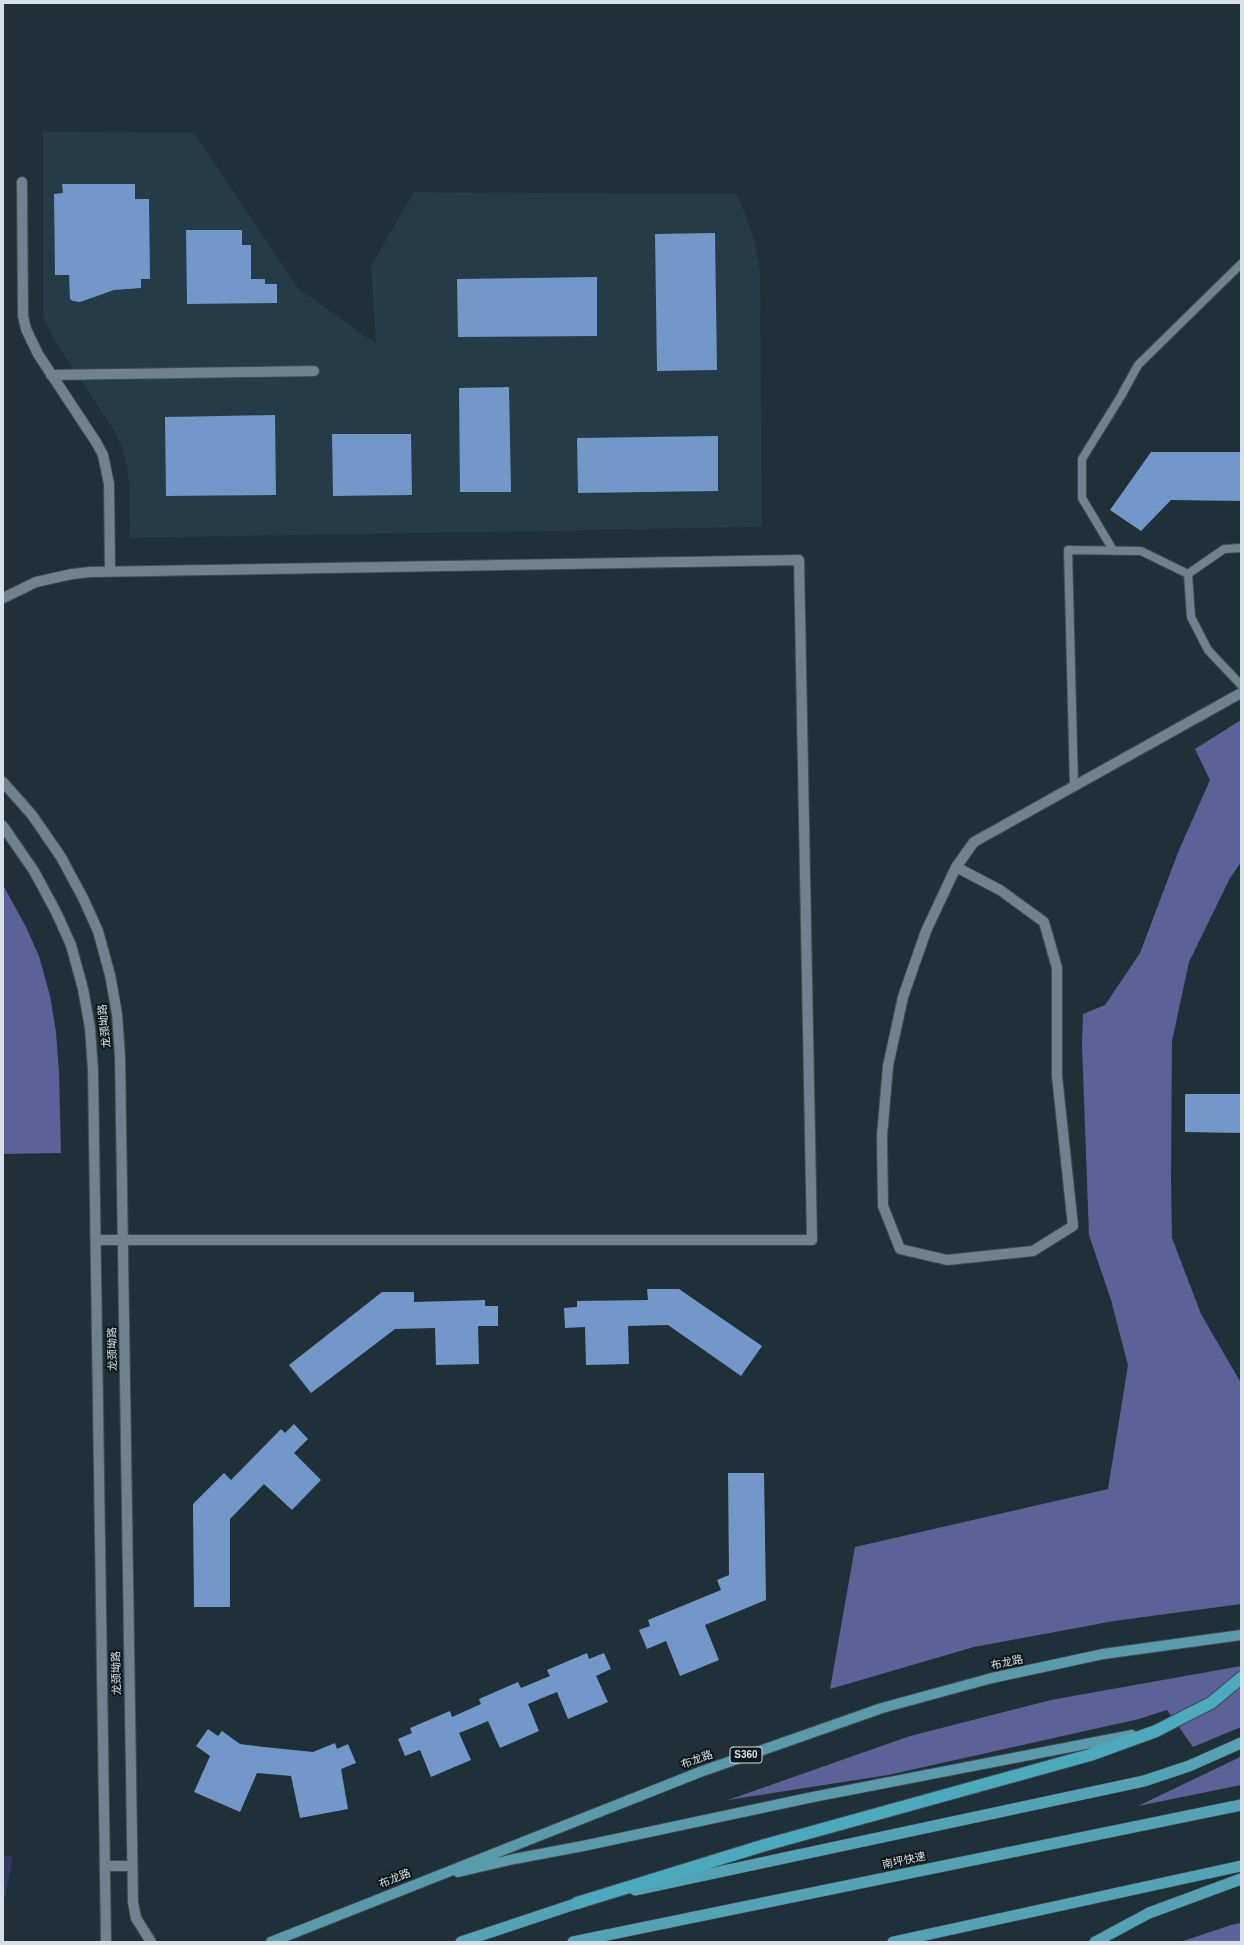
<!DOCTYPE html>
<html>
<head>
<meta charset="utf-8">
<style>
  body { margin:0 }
  #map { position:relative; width:1244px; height:1945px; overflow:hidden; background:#203039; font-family:Arial,sans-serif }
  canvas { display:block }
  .frame { position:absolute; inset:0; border:4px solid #d6e0e6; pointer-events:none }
</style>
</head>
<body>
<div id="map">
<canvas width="1244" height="1945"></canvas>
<div class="frame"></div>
</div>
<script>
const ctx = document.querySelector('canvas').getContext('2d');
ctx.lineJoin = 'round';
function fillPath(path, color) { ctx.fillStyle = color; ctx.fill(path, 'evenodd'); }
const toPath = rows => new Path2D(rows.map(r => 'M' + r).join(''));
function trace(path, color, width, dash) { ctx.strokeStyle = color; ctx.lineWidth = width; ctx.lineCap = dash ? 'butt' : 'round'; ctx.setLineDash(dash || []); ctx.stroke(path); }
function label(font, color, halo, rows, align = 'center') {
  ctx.font = font + ' Arial,"Noto Sans SC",sans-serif'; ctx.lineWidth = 4; ctx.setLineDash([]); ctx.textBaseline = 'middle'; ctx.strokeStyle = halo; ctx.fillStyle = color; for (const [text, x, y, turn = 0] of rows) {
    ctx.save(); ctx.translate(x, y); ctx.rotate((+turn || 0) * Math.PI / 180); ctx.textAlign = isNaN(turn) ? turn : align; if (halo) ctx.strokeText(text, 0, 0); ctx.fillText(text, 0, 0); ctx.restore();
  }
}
fillPath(toPath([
  [43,132,194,133,298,288,376,344,371,266,414,192,736,194,743,208,754,239,760,270,762,527,130,538,129,482,127,465,122,448,115,432,56,343,46,323,43,312]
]), '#253b48');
fillPath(toPath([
  [3,1855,13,1857,5,1897,3,1897]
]), '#333761');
fillPath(toPath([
  [1241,720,1241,862,1230,878,1189,962,1172,1041,1171,1179,1172,1238,1201,1314,1241,1383,1241,1604,1114,1621,974,1647,830,1689,855,1547,1108,1489,1128,1365,1111,1300,1089,1235,1082,1045,1083,1014,1105,1005,1140,953,1179,850,1210,780,1195,749],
  [3,885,26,927,39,956,50,996,56,1032,59,1072,61,1153,3,1154],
  [1241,1666,1241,1727,1193,1747,1167,1710,1139,1719,888,1775,728,1800,910,1736,1051,1700],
  [1241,1756,1241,1785,1138,1806,1238,1758],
  [1241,1923,1241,1942,1180,1942,1231,1925]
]), '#5b6297');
fillPath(toPath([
  [62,184,135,184,135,199,149,199,150,279,141,279,141,288,114,290,80,302,73,301,70,299,69,275,55,275,54,194,63,193],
  [186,230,242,230,242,245,251,245,251,279,265,279,265,284,277,284,277,303,187,304],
  [715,233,717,370,657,371,655,234],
  [597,277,597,336,458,337,457,279],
  [509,387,511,492,460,492,459,388],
  [275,415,276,495,166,496,165,417],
  [332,434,411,434,412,495,333,496],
  [718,436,718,491,578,493,577,438],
  [1151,452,1241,452,1241,501,1171,500,1141,531,1110,510],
  [1185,1094,1241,1094,1241,1133,1185,1132],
  [647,1289,679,1289,762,1346,741,1376,668,1325,628,1326,629,1364,586,1365,585,1327,565,1328,564,1308,577,1307,577,1301,648,1300],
  [382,1292,414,1292,414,1302,485,1300,485,1306,498,1306,498,1326,478,1326,479,1364,436,1365,435,1328,395,1329,311,1393,289,1365],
  [294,1424,308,1439,294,1453,321,1480,292,1510,264,1484,230,1519,230,1607,194,1607,193,1504,224,1473,231,1480,281,1429,285,1433],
  [728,1473,764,1473,766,1600,705,1625,719,1660,680,1676,666,1641,647,1649,639,1630,650,1626,648,1620,721,1590,717,1580,729,1575],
  [587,1653,589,1659,604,1653,611,1669,596,1676,608,1702,568,1719,557,1692,542,1698,528,1704,539,1731,500,1748,488,1721,474,1727,459,1733,471,1760,431,1777,420,1750,405,1756,398,1739,412,1733,410,1728,450,1711,452,1717,481,1704,479,1699,518,1682,521,1688,550,1676,547,1670],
  [208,1729,218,1736,222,1731,240,1744,264,1747,313,1752,335,1743,337,1749,348,1744,356,1763,341,1769,348,1809,300,1818,291,1776,257,1773,240,1812,194,1792,210,1756,196,1746]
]), '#7397c8');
const service = toPath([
  [1241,548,1224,549,1188,574,1191,617,1208,650,1241,685],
  [1113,550,1082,498,1082,459,1121,396,1138,365,1241,264],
  [1074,786,1068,550,1141,551,1188,574]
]);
const minor = toPath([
  [22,182,23,316,26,329,38,354,96,442,103,455,109,484,110,572],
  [51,375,314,371],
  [3,598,36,582,72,574,90,572,799,560,812,1240,96,1240],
  [956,867,1000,890,1044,922,1057,968,1057,1076,1073,1226,1033,1251,947,1260,900,1249,883,1206,882,1136,888,1066,903,997,926,931,956,867,974,842,1241,693]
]);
const tertiary = toPath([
  [106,1866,132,1866]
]);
const secondary = toPath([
  [3,782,32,815,61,857,83,898,98,931,110,975,117,1014,120,1056,133,1902,136,1918,151,1942],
  [3,826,34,871,56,912,71,945,83,989,90,1028,93,1070,106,1942]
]);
const primary = toPath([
  [458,1872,514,1859,583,1846,813,1797,1132,1735],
  [271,1942,700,1772,882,1708,992,1678,1103,1654,1241,1635]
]);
const trunk = toPath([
  [635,1890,1144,1781,1189,1766,1241,1743],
  [461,1942,584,1901],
  [573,1942,1241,1805],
  [893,1942,1241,1866],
  [1095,1942,1149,1913,1241,1879]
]);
const motorway = toPath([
  [577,1903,765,1845,1090,1755,1156,1731,1189,1714,1211,1703,1241,1678]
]);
trace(service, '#3e4c53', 10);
trace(minor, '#3e4c53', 12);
trace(tertiary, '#3e4c53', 12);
trace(secondary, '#3e4c53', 12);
trace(primary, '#3e4c53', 12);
trace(trunk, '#3e4c53', 12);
trace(motorway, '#3e4c53', 14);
trace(service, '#70828d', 8);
trace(minor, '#70828d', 10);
trace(tertiary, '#70828d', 10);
trace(secondary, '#70828d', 10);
trace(primary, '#5b9aaa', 10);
trace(trunk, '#54a2b4', 11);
trace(motorway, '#4daabe', 12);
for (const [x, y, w] of [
  [746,1755,32]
]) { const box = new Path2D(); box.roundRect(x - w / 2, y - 8, w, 16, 3); ctx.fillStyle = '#10171b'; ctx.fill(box); trace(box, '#d6e0e6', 1); }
label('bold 10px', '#d6e0e6', null, [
  ["S360",746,1755]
]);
label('11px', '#d6e0e6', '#10171b', [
  ["龙颈坳路",105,1026,-96],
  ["龙颈坳路",113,1349,-91],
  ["布龙路",1007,1663,-12],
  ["龙颈坳路",117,1673,-91],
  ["布龙路",697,1760,-20],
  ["南坪快速",904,1861,-12],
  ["布龙路",395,1879,-22]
]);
</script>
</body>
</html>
